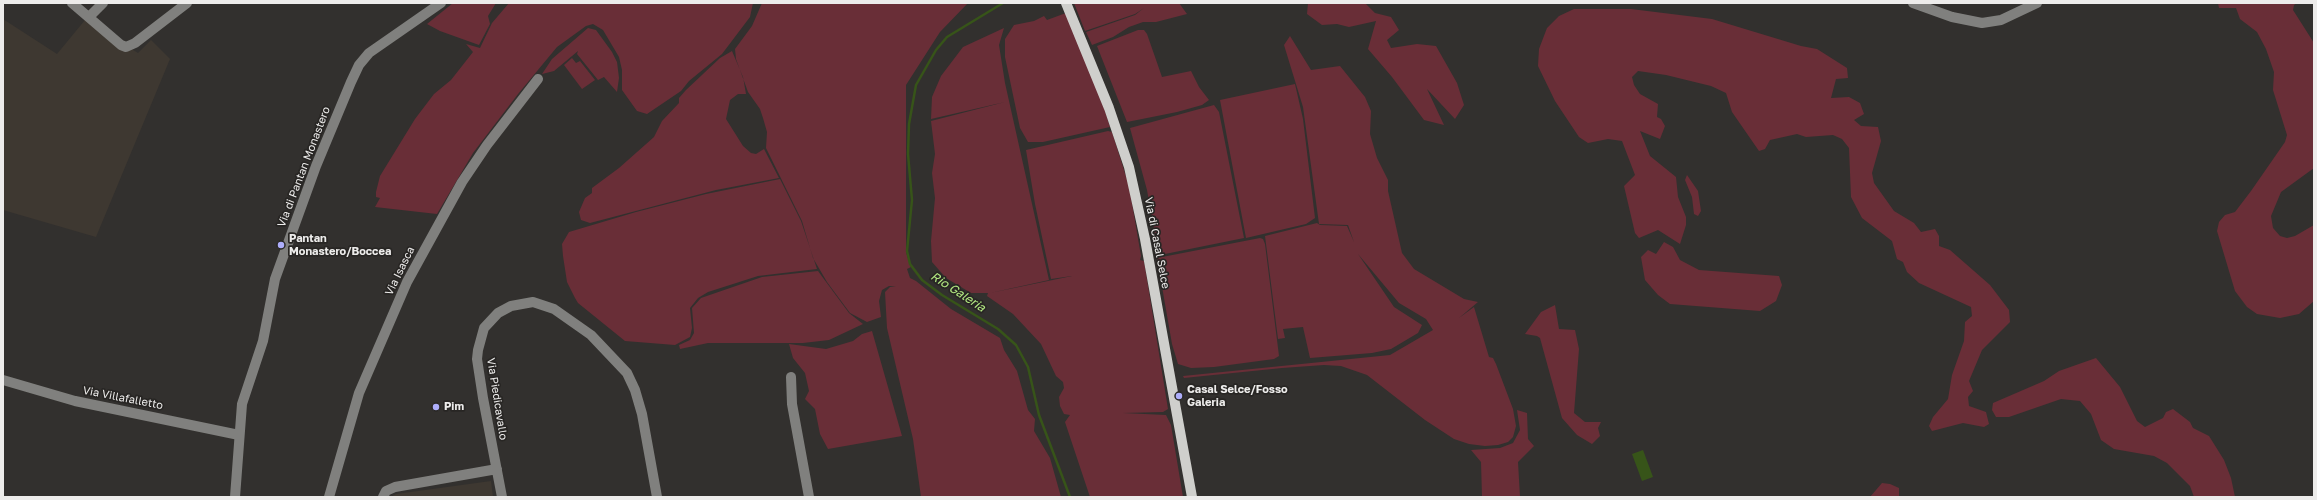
<!DOCTYPE html>
<html>
<head>
<meta charset="utf-8">
<style>
  body { margin:0 }
  #map { position:relative; width:2317px; height:500px; overflow:hidden; background:#32302e; font-family:"Golos Text",sans-serif }
  canvas { display:block }
  .frame { position:absolute; inset:0; border:4px solid #edeceb; pointer-events:none }
</style>
</head>
<body>
<div id="map">
<canvas width="2317" height="500"></canvas>
<div class="frame"></div>
</div>
<script>
const ctx = document.querySelector('canvas').getContext('2d');
ctx.lineJoin = 'round';
function fillPath(path, color) { ctx.fillStyle = color; ctx.fill(path, 'evenodd'); }
const toPath = rows => new Path2D(rows.map(r => 'M' + r).join(''));
function trace(path, color, width, dash) { ctx.strokeStyle = color; ctx.lineWidth = width; ctx.lineCap = dash ? 'butt' : 'round'; ctx.setLineDash(dash || []); ctx.stroke(path); }
function label(font, color, halo, rows, align = 'center') {
  ctx.font = font + ' "Golos Text",sans-serif'; ctx.lineWidth = 3.5; ctx.setLineDash([]); ctx.textBaseline = 'middle'; ctx.strokeStyle = halo; ctx.fillStyle = color; for (const [text, x, y, turn = 0] of rows) {
    ctx.save(); ctx.translate(x, y); ctx.rotate((+turn || 0) * Math.PI / 180); ctx.textAlign = isNaN(turn) ? turn : align; if (halo) ctx.strokeText(text, 0, 0); ctx.fillText(text, 0, 0); ctx.restore();
  }
}
fillPath(toPath([
  [3,19,57,54,85,20,138,53,151,40,170,59,96,237,3,210],
  [491,481,493,497,391,497,396,494]
]), '#3e3831');
fillPath(toPath([
  [453,3,496,3,488,16,490,24,479,45,440,31,427,24],
  [509,3,753,3,750,17,722,54,689,81,681,91,647,114,637,111,622,90,622,70,619,57,603,30,593,24,586,26,557,47,518,94,473,153,437,214,375,207,380,198,376,197,376,192,380,176,415,119,434,94,451,80,473,52,466,44,480,48,492,23],
  [762,3,968,3,940,32,906,85,906,252,911,267,907,269,910,278,916,281,951,309,1000,338,1004,350,1017,371,1028,410,1035,419,1034,431,1050,458,1061,497,921,497,913,439,887,328,885,292,890,287,896,286,889,286,882,290,879,301,881,317,867,322,850,313,827,282,813,258,802,221,766,148,767,132,763,118,760,109,748,92,736,59,735,49,752,26],
  [1074,3,1179,3,1187,14,1156,22,1143,22,1129,27,1113,37,1092,45,1086,32,1135,15,1144,8,1135,14,1085,31],
  [1308,3,1365,3,1375,13,1391,17,1399,30,1387,40,1391,48,1417,44,1436,46,1457,83,1464,105,1455,119,1427,89,1444,125,1424,120,1392,77,1368,49,1376,21,1349,27,1337,24,1322,25,1307,14],
  [2218,3,2297,3,2294,5,2293,10,2314,43,2314,168,2281,192,2271,216,2273,228,2280,236,2287,238,2295,236,2314,225,2314,301,2299,314,2280,318,2257,314,2247,307,2235,291,2217,231,2219,222,2225,215,2235,212,2251,191,2285,142,2287,135,2273,90,2274,72,2266,49,2257,32,2240,19,2236,8,2219,8],
  [1574,9,1631,9,1712,19,1801,46,1817,49,1847,68,1848,78,1836,79,1831,98,1849,97,1860,103,1864,114,1854,120,1861,126,1878,127,1881,141,1872,173,1874,183,1894,211,1914,223,1921,232,1935,229,1939,236,1939,246,1950,250,1990,285,2009,310,2010,322,1982,350,1969,381,1973,391,1968,397,1969,406,1986,412,1989,424,1984,427,1963,423,1932,431,1929,426,1933,417,1948,399,1952,375,1964,341,1965,322,1972,316,1971,307,1919,283,1907,272,1903,262,1897,259,1892,241,1862,218,1851,197,1849,148,1842,139,1833,135,1806,137,1797,134,1770,140,1765,149,1759,151,1732,112,1726,93,1711,86,1666,75,1638,71,1632,77,1634,85,1640,94,1658,104,1657,117,1661,119,1665,126,1660,139,1640,131,1650,156,1676,177,1678,197,1686,217,1686,225,1680,244,1658,230,1639,238,1635,233,1624,186,1635,175,1622,141,1608,139,1588,143,1579,137,1555,101,1538,66,1539,49,1547,28,1559,16],
  [1066,13,1098,88,1110,127,1043,142,1028,142,1020,128,1005,57,1005,39,1014,25,1034,21,1044,16,1047,20],
  [588,28,596,30,612,52,617,62,619,78,617,92,604,77,598,80,577,54,578,51,554,71,542,74,552,59],
  [1004,28,999,45,1005,83,1049,280,990,293,1072,276,1051,279,1035,204,1026,150,1108,131,1112,132,1129,186,1141,256,1140,260,1144,261,1168,409,1163,412,1123,413,1166,415,1171,425,1183,497,1090,497,1065,422,1070,415,1064,414,1060,406,1059,397,1064,388,1063,382,1056,376,1041,344,1013,314,987,296,988,293,971,293,946,278,932,262,931,241,935,198,932,173,935,154,931,121,1005,102,931,119,932,97,941,76,963,47],
  [1138,30,1144,30,1147,34,1162,77,1191,71,1199,87,1209,100,1202,105,1177,112,1127,122,1097,46],
  [1290,36,1311,70,1340,66,1365,97,1371,111,1370,134,1377,158,1388,180,1388,191,1402,253,1414,269,1464,299,1478,302,1459,318,1474,307,1489,357,1493,358,1496,364,1513,409,1516,426,1513,437,1508,442,1498,445,1485,446,1469,444,1454,439,1425,420,1367,375,1341,366,1324,365,1282,368,1184,378,1183,376,1390,355,1433,330,1426,319,1399,303,1358,254,1394,307,1422,325,1418,333,1391,349,1372,353,1310,358,1303,327,1283,329,1285,338,1278,339,1265,236,1317,223,1320,225,1347,226,1354,242,1348,225,1319,224,1303,107,1284,45],
  [732,51,743,77,746,94,738,94,730,100,726,119,743,146,751,153,756,154,764,149,779,178,716,190,590,223,581,220,579,212,585,198,592,193,592,188,619,168,654,137,662,121,679,103,679,98,686,90,720,58],
  [572,58,576,63,580,61,595,80,582,89,564,65],
  [1295,84,1303,119,1315,218,1306,224,1246,238,1220,100],
  [1214,105,1219,112,1244,238,1160,255,1158,252,1147,190,1130,128],
  [1687,175,1698,191,1701,211,1698,216,1694,214,1692,197,1685,180],
  [780,179,801,221,817,269,758,276,708,292,698,298,690,308,692,328,690,337,675,345,625,341,578,303,575,298,567,282,563,256,562,244,569,232,636,212,706,194],
  [1260,238,1263,239,1265,244,1279,356,1274,359,1214,367,1191,368,1178,364,1172,344,1157,258],
  [1664,242,1673,247,1680,260,1699,270,1779,276,1782,285,1776,301,1760,311,1670,304,1658,295,1645,280,1641,257,1648,250,1656,254],
  [818,271,849,313,863,324,829,340,803,343,708,343,680,349,679,345,690,340,694,333,692,308,701,298,762,277],
  [1555,305,1559,329,1575,330,1579,349,1574,413,1585,422,1601,422,1598,428,1600,436,1592,444,1577,435,1562,418,1540,338,1537,336,1525,334,1541,312],
  [872,331,902,436,828,449,820,434,815,409,805,399,809,391,805,373,793,358,789,344,826,349,853,341,862,334],
  [2096,358,2120,387,2137,421,2145,427,2163,418,2166,412,2173,409,2190,422,2193,428,2209,436,2224,460,2231,478,2235,497,2194,497,2190,486,2167,463,2154,456,2114,449,2101,440,2091,414,2080,401,2061,399,2009,417,1996,417,1992,410,1993,403,2044,381,2059,371],
  [1517,410,1527,413,1528,439,1534,446,1518,462,1520,497,1482,497,1481,462,1471,450,1500,448,1513,443,1520,430],
  [1882,483,1890,484,1899,488,1899,497,1870,497]
]), '#692e37');
fillPath(toPath([
  [1643,450,1653,477,1642,481,1632,454]
]), '#375419');
trace(toPath([
  [1003,3,947,37,936,50,916,85,909,124,908,154,912,200,907,251,910,264,922,280,942,295,998,329,1016,345,1028,367,1039,415,1070,497]
]), '#375419', 2.5);
trace(toPath([
  [72,3,121,45,126,47,135,43,187,3],
  [1913,3,1952,17,1982,23,2001,20,2037,3],
  [89,17,103,3],
  [791,377,792,404,809,497],
  [3,380,75,401,239,435],
  [235,497,242,404,263,341,275,279,316,166,351,82,359,65,369,53,441,3],
  [329,497,359,393,407,282,462,182,487,145,538,79],
  [383,497,386,491,395,487,497,469],
  [502,497,483,398,477,359,478,350,484,328,498,313,511,306,533,302,554,309,591,335,627,373,635,390,642,414,657,497]
]), '#80807e', 10);
trace(toPath([
  [1066,3,1109,108,1129,167,1145,239,1192,497]
]), '#cfcfcc', 10);
for (const [x, y, r, color] of [
  [281,245,4,"#aeaefb"],
  [1179,396,4,"#aeaefb"],
  [436,407,4,"#aeaefb"]
]) { const dot = new Path2D(); dot.arc(x, y, r, 0, 2 * Math.PI); ctx.fillStyle = color; ctx.fill(dot); trace(dot, '#282624', 1.5); }
label('11px', '#edeceb', '#282624', [
  ["Via di Pantan Monastero",304,167,-69],
  ["Via di Casal Selce",1157,243,79],
  ["Via Isasca",400,271,-64],
  ["Via Villafalletto",123,398,11],
  ["Via Piedicavallo",497,399,81]
]);
label('bold 11px', '#edeceb', '#282624', [
  ["Pantan",289,239],
  ["Monastero/Boccea",289,252],
  ["Casal Selce/Fosso",1187,390],
  ["Galeria",1187,403],
  ["Pim",444,407]
], 'left');
label('italic 12px', '#b4eb83', '#282624', [
  ["Rio Galeria",958,292,33]
]);
</script>
</body>
</html>
